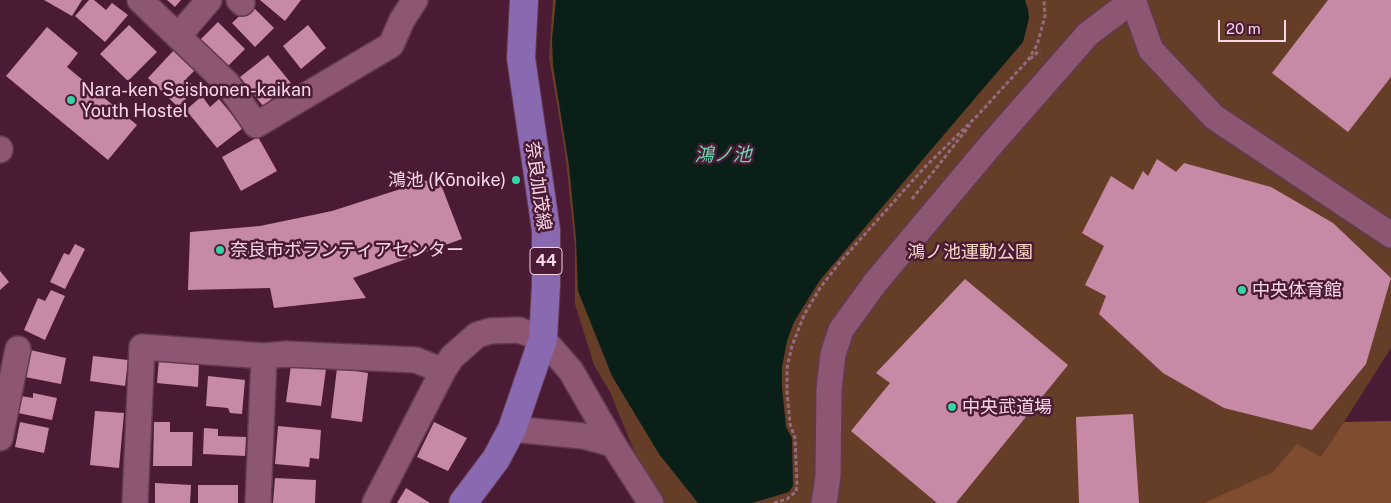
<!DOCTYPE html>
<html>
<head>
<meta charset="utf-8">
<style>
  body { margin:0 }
  #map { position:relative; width:1391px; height:503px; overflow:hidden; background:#4b1b35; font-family:"Public Sans",sans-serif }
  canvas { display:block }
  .scale { position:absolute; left:1218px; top:20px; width:68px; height:22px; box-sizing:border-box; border:2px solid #f7d7e5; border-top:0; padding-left:6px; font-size:15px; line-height:18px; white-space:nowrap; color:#f7d7e5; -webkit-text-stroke:4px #4b1b35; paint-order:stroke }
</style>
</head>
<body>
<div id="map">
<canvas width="1391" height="503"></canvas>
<div class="scale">20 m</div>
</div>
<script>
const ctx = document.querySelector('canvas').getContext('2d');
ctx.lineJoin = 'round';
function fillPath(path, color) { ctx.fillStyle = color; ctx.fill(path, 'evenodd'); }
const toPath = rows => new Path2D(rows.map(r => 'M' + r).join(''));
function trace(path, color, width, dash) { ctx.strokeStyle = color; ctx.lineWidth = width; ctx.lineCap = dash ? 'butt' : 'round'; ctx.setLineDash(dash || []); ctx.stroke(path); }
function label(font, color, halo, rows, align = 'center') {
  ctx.font = font + ' "Public Sans","Noto Sans JP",sans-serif'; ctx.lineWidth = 5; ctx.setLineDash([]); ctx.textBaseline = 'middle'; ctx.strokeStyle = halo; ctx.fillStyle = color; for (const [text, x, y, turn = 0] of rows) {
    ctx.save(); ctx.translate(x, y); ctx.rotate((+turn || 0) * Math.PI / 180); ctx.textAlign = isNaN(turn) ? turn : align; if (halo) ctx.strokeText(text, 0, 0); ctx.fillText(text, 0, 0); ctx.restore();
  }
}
fillPath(toPath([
  [553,0,1391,0,1391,348,1322,457,1292,503,662,503,642,470,610,392,594,365,575,304,575,246,565,152,549,57]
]), '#663d26');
fillPath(toPath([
  [1391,421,1391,503,1204,503,1273,472,1297,444,1321,457,1344,422]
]), '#7f4c2f');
fillPath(toPath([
  [556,0,1025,0,1028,10,1029,18,1023,42,820,280,794,322,787,341,782,367,782,388,786,427,792,438,793,486,789,492,752,503,698,503,659,454,612,376,578,291,576,238,569,166,553,65,552,40]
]), '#091f18');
fillPath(toPath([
  [44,0,82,0,72,16],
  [89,0,94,0,106,10,112,3,128,15,105,42,75,16],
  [167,0,181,0,175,7],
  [260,0,301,0,285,21],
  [1328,0,1391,0,1391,77,1348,132,1272,73],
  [251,5,274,28,255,47,232,23],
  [218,22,245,49,227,67,200,40],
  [129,25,157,52,128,81,100,54],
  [308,25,326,48,301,69,283,46],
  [47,27,78,53,67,67,137,125,108,160,6,76],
  [175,49,196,69,186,79,196,88,178,107,148,78],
  [268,55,291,83,263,106,240,77],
  [202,96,210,107,219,99,243,128,217,148,186,110],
  [258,137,277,171,241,191,222,157],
  [1157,159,1176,172,1184,163,1271,187,1333,223,1391,278,1366,364,1312,430,1224,408,1163,373,1099,314,1106,296,1085,285,1104,246,1082,233,1111,176,1133,190,1143,171,1148,176],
  [438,177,462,239,353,278,366,298,274,308,270,288,188,290,190,232,260,226,332,211],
  [75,244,85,249,65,289,50,282,64,253,69,255],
  [0,271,9,282,0,290],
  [965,279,1068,365,956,503,937,503,851,431,890,383,876,373],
  [51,290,65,296,45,340,24,330,38,298,45,301],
  [30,350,66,358,61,384,25,377],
  [93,356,128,360,125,386,90,381],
  [159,359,199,362,198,387,157,383],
  [291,365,326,369,321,406,286,402],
  [337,368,368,373,362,422,331,418],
  [208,376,245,380,242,414,230,413,228,408,206,406],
  [33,393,57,398,52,420,18,413,21,396,33,398],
  [95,411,124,413,119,468,90,465],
  [1133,414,1139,503,1079,503,1076,417],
  [20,422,49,428,44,453,15,447],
  [154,422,170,422,170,432,193,432,192,466,153,466],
  [434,422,467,438,448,471,417,457],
  [278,426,321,430,319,459,310,458,309,467,275,464],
  [204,428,218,429,218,436,246,437,245,456,203,454],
  [275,478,316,480,315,503,273,503],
  [155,483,191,485,190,503,155,503],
  [198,485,238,485,238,503,198,503],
  [406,488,430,503,397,503]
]), '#c68aa7');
const street = toPath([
  [140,0,227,83,256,125,391,45,402,20,415,0],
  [239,0,242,3],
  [1133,0,1151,50,1214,117,1391,235],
  [179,35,209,0],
  [0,149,0,150],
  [512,429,583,436,613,444],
  [0,438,18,349],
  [135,503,142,347,264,356,286,354,416,360,443,371],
  [258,503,264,356],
  [375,503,443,371,452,357,477,335,490,331,519,330,543,339,571,371,613,444,651,503],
  [824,503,828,476,829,390,833,354,841,330,875,283,989,147,1088,34,1133,0]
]);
const primary = toPath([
  [463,503,496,459,512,429,543,339,546,285,546,230,521,58,524,0]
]);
trace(street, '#633951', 28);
trace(primary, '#633951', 30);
trace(toPath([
  [1030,59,1040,50],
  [912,199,970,125],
  [774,503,787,499,793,494,796,492,797,485,795,438,790,424,787,393,787,368,792,346,804,315,820,288,840,262,924,168,978,115,1028,60,1037,45,1045,16,1044,0]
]), '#946b80', 3, [4, 2.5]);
trace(street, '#8d5672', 25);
trace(primary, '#8969af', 28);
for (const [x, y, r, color] of [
  [71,100,5,"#34d4a8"],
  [516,180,5,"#34d4a8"],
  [220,250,5,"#34d4a8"],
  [1242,290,5,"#34d4a8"],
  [952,407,5,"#34d4a8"]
]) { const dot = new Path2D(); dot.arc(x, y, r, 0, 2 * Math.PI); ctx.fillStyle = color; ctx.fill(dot); trace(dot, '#4b1b35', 2); }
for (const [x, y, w] of [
  [546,261,32]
]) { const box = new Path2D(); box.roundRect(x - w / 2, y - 13.5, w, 27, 4); ctx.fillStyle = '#4b1b35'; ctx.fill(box); trace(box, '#f7d7e5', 1); }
label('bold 16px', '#f7d7e5', null, [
  ["44",546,261]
]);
label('18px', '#f7d7e5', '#4b1b35', [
  ["Nara-ken Seishonen-kaikan",81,90],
  ["Youth Hostel",81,111],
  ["鴻池 (Kōnoike)",506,180,"right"],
  ["奈良市ボランティアセンター",230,250],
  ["中央体育館",1252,290],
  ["中央武道場",962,407]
], 'left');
label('18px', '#f7d7e5', '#4b1b35', [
  ["奈良加茂線",538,186,82]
]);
label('18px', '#f8d7c5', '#4b1b35', [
  ["鴻ノ池運動公園",970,252]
]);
label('italic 19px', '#6cd5b2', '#4b1b35', [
  ["鴻ノ池",723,155]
]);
</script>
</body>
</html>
